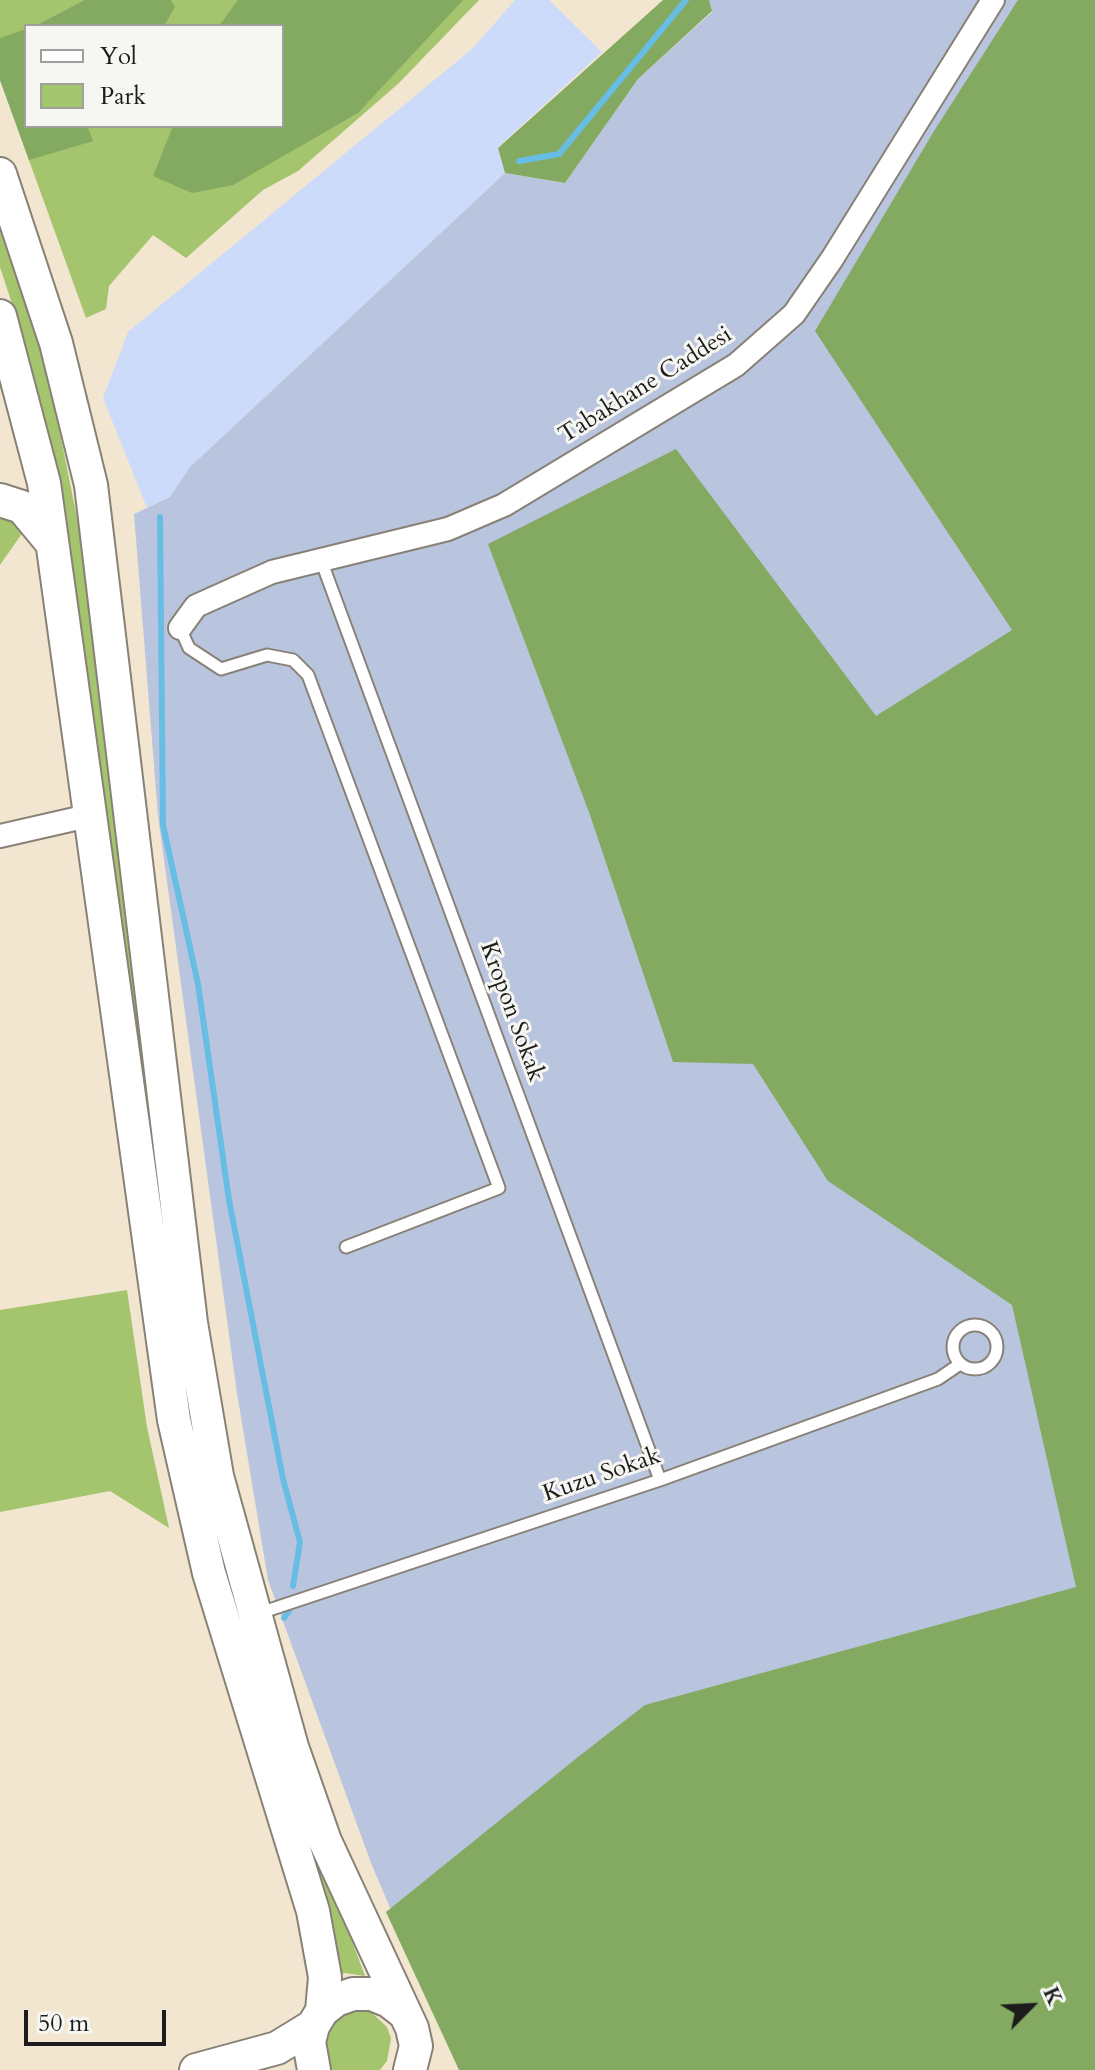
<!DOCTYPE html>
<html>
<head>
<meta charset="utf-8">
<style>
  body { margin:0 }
  #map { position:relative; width:1095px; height:2070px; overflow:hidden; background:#f3e6d1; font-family:Cardo,serif }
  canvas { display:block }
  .legend { position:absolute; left:24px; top:24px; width:260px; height:104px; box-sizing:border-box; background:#f6f6f2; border:2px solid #9f9f9c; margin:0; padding:10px 14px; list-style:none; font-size:24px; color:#1c1c1c }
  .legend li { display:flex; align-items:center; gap:16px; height:40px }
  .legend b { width:40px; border:2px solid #9f9f9c }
  .north { position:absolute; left:991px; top:1966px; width:80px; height:80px; -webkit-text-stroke:6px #f6f6f2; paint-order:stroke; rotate:66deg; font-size:22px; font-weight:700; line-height:32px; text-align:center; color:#1c1c1c }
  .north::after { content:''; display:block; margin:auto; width:28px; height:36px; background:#1c1c1c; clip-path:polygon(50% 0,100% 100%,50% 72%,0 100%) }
  .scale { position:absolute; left:24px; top:2010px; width:142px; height:36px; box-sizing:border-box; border:4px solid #1c1c1c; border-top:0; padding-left:10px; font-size:24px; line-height:28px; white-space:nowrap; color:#1c1c1c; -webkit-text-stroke:6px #f6f6f2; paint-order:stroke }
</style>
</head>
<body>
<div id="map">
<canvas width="1095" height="2070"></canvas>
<ul class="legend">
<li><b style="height:10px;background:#fff"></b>Yol</li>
<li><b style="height:22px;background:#a4c46d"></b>Park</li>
</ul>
<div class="north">K</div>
<div class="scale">50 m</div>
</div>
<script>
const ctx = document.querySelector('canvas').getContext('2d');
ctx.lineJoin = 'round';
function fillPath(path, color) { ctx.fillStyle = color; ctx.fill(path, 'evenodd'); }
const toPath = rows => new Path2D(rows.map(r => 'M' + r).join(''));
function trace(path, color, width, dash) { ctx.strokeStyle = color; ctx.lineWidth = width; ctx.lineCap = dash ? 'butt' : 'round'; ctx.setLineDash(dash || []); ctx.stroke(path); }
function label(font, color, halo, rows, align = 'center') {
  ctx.font = font + ' Cardo,serif'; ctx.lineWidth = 6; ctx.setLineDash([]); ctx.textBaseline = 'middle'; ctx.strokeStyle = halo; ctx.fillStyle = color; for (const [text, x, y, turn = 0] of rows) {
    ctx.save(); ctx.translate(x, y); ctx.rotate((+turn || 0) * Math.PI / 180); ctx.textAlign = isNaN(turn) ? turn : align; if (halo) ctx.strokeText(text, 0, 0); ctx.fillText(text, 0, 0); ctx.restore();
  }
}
fillPath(toPath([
  [515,0,549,0,602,52,498,147,505,173,190,467,170,497,147,508,103,398,128,332,472,49]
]), '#cddbfa');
fillPath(toPath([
  [709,0,1095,0,1095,2070,459,2070,371,1863,268,1580,237,1393,158,816,134,514,170,497,190,467,505,173,565,183,638,79,712,12]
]), '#b9c5de');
fillPath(toPath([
  [0,0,479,0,399,83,298,171,263,190,186,258,153,235,109,286,106,309,86,318,0,80],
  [26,26,282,26,282,126,26,126],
  [0,220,48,373,88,573,168,1272,187,1403,207,1498,238,1611,232,1612,201,1499,15,313,0,267],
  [0,510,23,532,0,565],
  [127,1290,147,1427,169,1528,110,1491,0,1512,0,1310],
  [267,1713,365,1976,345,1973,327,1978],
  [359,2008,370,2011,387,2027,391,2038,387,2061,380,2070,332,2070,328,2066,321,2032,336,2013]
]), '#a4c46d');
fillPath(toPath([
  [85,0,171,0,175,7,164,26,35,26],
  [238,0,463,0,358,113,233,185,192,193,153,176,173,126,282,126,282,26,219,26],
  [663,0,709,0,712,11,638,79,565,183,505,173,498,148],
  [1018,0,1095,0,1095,2070,459,2070,386,1912,578,1757,645,1705,1076,1587,1012,1305,828,1181,753,1064,673,1062,590,815,488,544,676,449,876,716,1012,630,815,331,934,131],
  [26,29,26,126,91,126,88,128,93,141,29,160,0,80,0,38]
]), '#83aa60');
trace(toPath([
  [519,161,559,154,686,0],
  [160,517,163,825,198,984,229,1200,283,1479,300,1542,293,1586],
  [284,1618,289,1611]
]), '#68bde5', 6);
const lane = toPath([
  [321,560,660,1480],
  [180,628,189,648,221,669,267,655,293,660,308,675,499,1188,346,1247],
  '953 1347a22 22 0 1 1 44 0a22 22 0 1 1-44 0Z',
  [257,1614,660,1480,938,1379,960,1364]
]);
const street = toPath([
  [180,628,196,606,272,572,448,529,504,505,736,365,794,314,832,259,993,0],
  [0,836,88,816]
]);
const secondary = toPath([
  [0,174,56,343,91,485,191,1323,217,1476,292,1747,325,1841,412,2028,416,2046,410,2070],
  [0,316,44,483,174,1420,209,1573,313,1911,325,1977,322,2011],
  [0,500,22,507,51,542],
  [196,2070,277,2048,313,2026],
  [314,2070,309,2042,313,2026,322,2011,336,2000,353,1994,372,1994,389,2001,403,2012]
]);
trace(lane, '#888176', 15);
trace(street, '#888176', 26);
trace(secondary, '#888176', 36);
trace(lane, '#fff', 11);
trace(street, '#fff', 22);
trace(secondary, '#fff', 32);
label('24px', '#1c1c1c', '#f6f6f2', [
  ["Tabakhane Caddesi",646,386,-32],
  ["Kropon Sokak",511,1012,70],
  ["Kuzu Sokak",602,1476,-19]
]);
</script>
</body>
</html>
